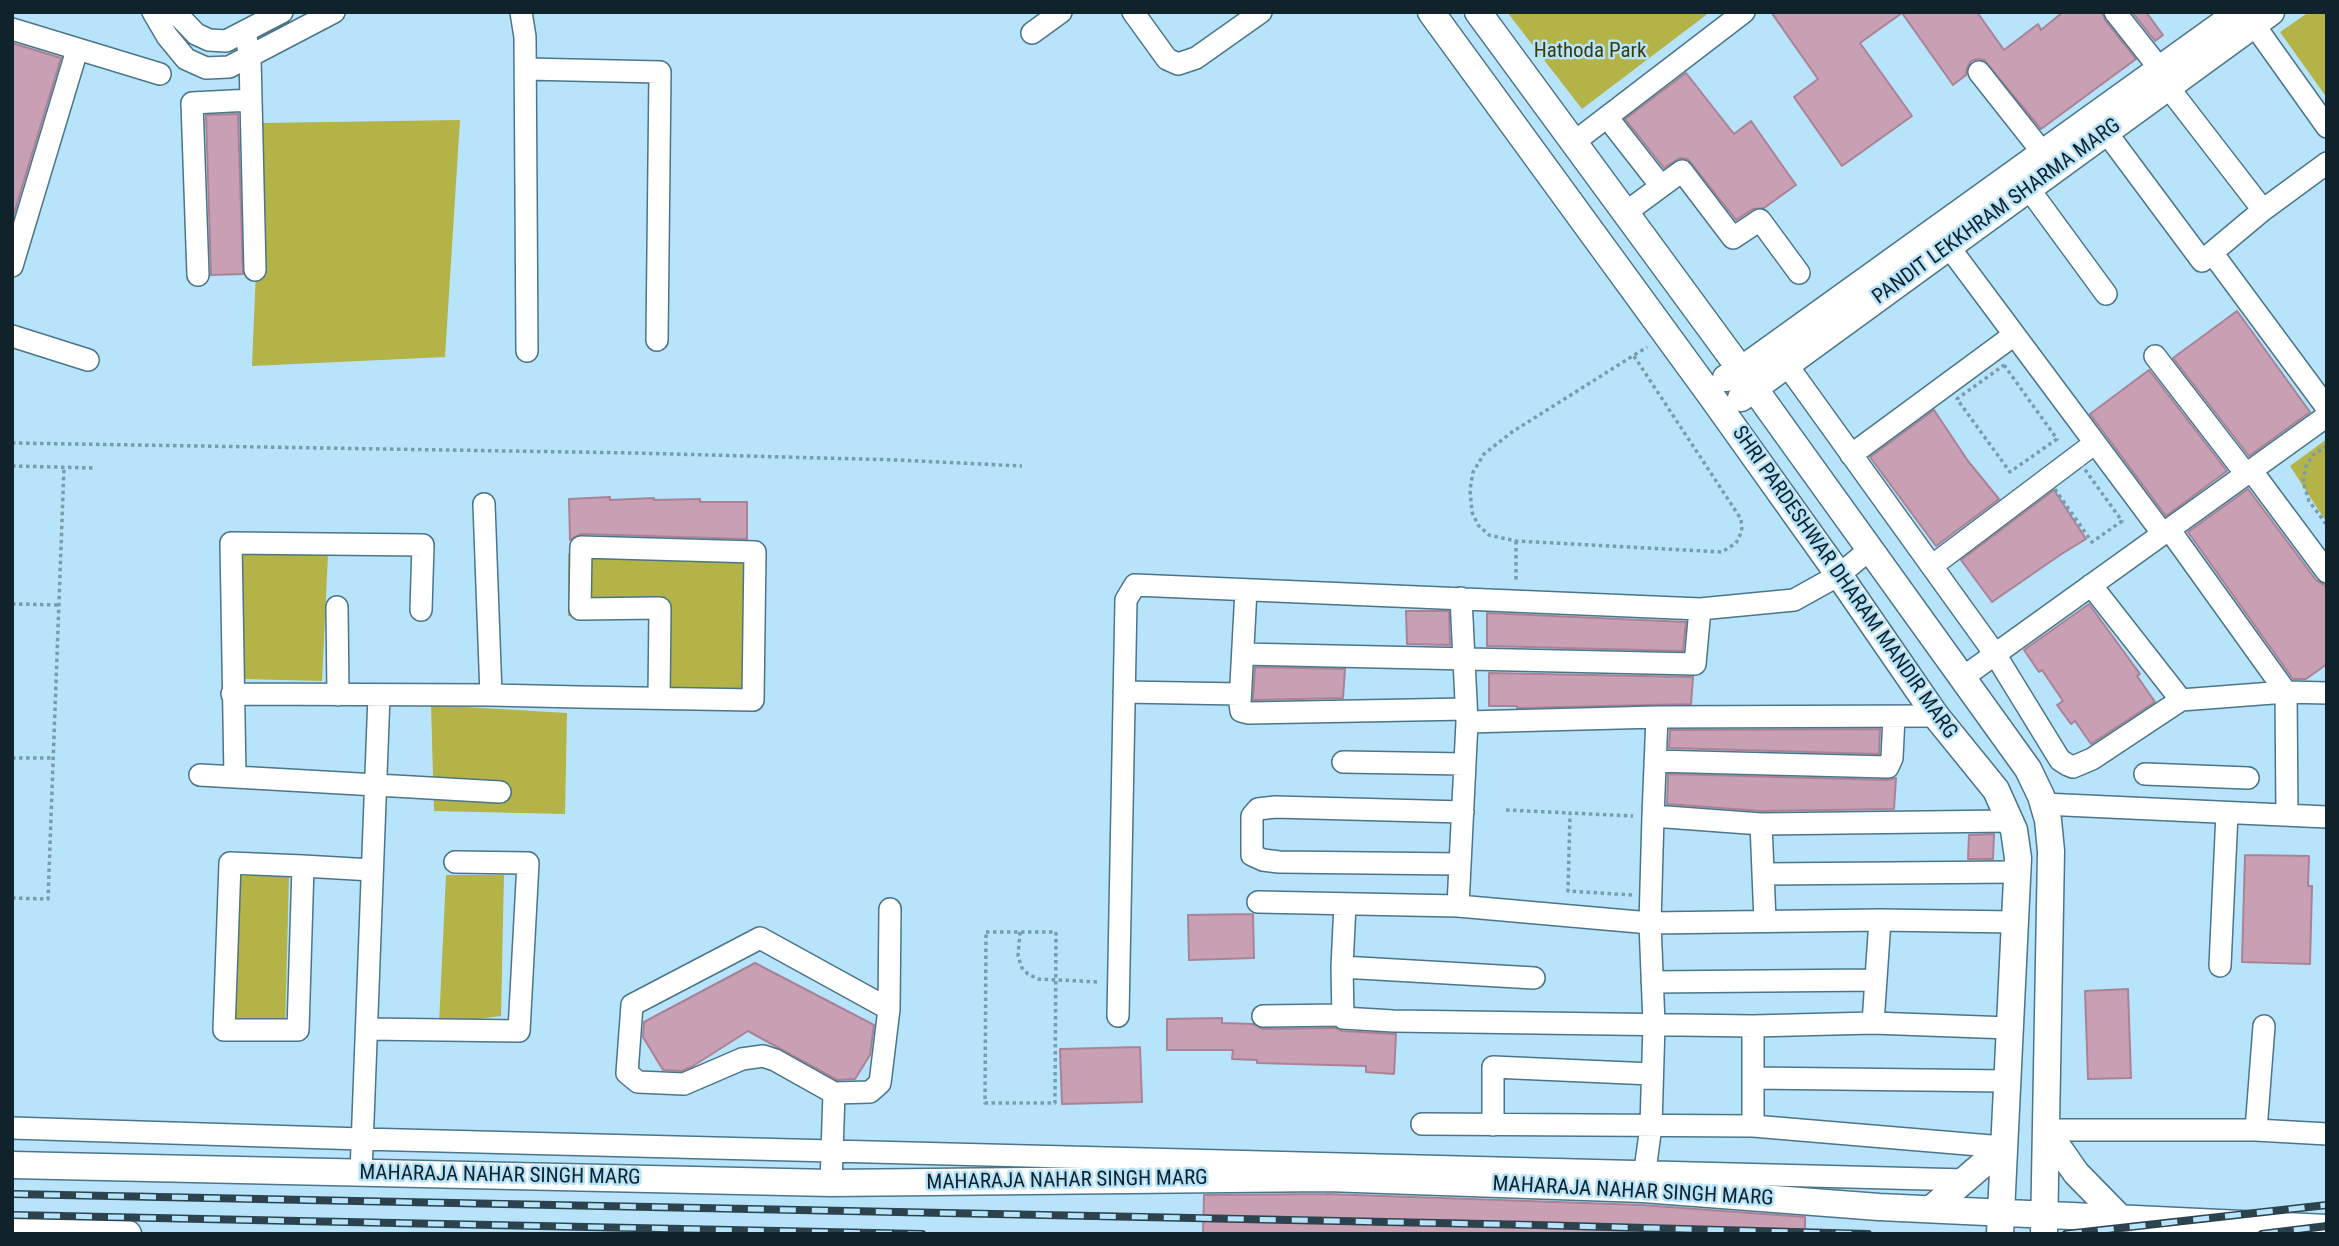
<!DOCTYPE html>
<html>
<head>
<meta charset="utf-8">
<style>
  body { margin:0 }
  #map { position:relative; width:2339px; height:1246px; overflow:hidden; background:#b7e4fa; font-family:"Roboto Condensed",sans-serif }
  canvas { display:block }
  .frame { position:absolute; inset:0; border:14px solid #10222a; pointer-events:none }
</style>
</head>
<body>
<div id="map">
<canvas width="2339" height="1246"></canvas>
<div class="frame"></div>
</div>
<script>
const ctx = document.querySelector('canvas').getContext('2d');
ctx.lineJoin = 'round';
function fillPath(path, color) { ctx.fillStyle = color; ctx.fill(path, 'evenodd'); }
const toPath = rows => new Path2D(rows.map(r => 'M' + r).join(''));
function trace(path, color, width, dash) { ctx.strokeStyle = color; ctx.lineWidth = width; ctx.lineCap = dash ? 'butt' : 'round'; ctx.setLineDash(dash || []); ctx.stroke(path); }
function label(font, color, halo, rows, align = 'center') {
  ctx.font = font + ' "Roboto Condensed",sans-serif'; ctx.lineWidth = 5; ctx.setLineDash([]); ctx.textBaseline = 'middle'; ctx.strokeStyle = halo; ctx.fillStyle = color; for (const [text, x, y, turn = 0] of rows) {
    ctx.save(); ctx.translate(x, y); ctx.rotate((+turn || 0) * Math.PI / 180); ctx.textAlign = isNaN(turn) ? turn : align; if (halo) ctx.strokeText(text, 0, 0); ctx.fillText(text, 0, 0); ctx.restore();
  }
}
fillPath(toPath([
  [1507,12,1710,12,1582,109],
  [2309,12,2327,12,2327,98,2280,32],
  [460,120,445,357,252,366,262,123],
  [2327,439,2327,523,2290,466],
  [243,551,328,554,322,681,243,679],
  [568,554,748,554,746,689,668,691,664,620,568,616],
  [431,705,567,713,565,814,434,811],
  [446,875,504,875,501,1016,439,1024],
  [224,876,289,876,285,1029,219,1037]
]), '#b3b348');
const building = toPath([
  [1771,12,1977,12,2004,50,2038,24,2041,30,2063,12,2102,12,2105,20,2136,59,2041,129,1984,60,1978,59,1971,61,1967,68,1966,75,1953,85,1902,13,1860,43,1912,116,1842,166,1794,97,1818,79,1771,12],
  [2132,12,2146,12,2163,35,2155,41,2132,12],
  [12,43,61,58,13,217,12,217,12,43],
  [1686,73,1734,134,1751,121,1796,185,1764,208,1753,209,1736,220,1688,159,1680,158,1664,168,1625,119,1686,73],
  [238,114,243,274,211,275,206,115,238,114],
  [2237,311,2310,412,2249,456,2173,358,2237,311],
  [2149,370,2227,471,2166,516,2090,414,2149,370],
  [1934,410,1968,461,1999,499,1936,546,1870,457,1934,410],
  [2248,489,2316,580,2327,587,2327,664,2306,679,2293,679,2188,532,2248,489],
  [2054,490,2086,539,2060,555,1992,602,1961,560,2054,490],
  [610,497,610,500,654,498,654,500,700,499,700,502,747,502,747,539,581,534,570,540,569,499,610,497],
  [2089,604,2140,674,2137,676,2155,702,2091,744,2075,721,2071,724,2057,705,2063,701,2042,670,2039,672,2024,650,2089,604],
  [1406,611,1449,611,1450,645,1407,644,1406,611],
  [1487,613,1686,622,1683,651,1487,646,1487,613],
  [1255,667,1345,669,1343,698,1253,700,1255,667],
  [1489,673,1693,677,1691,704,1517,708,1517,706,1489,706,1489,673],
  [1880,729,1879,754,1669,748,1670,730,1880,729],
  [1668,774,1888,780,1896,778,1894,809,1761,811,1667,804,1668,774],
  [1994,834,1993,859,1968,859,1969,835,1994,834],
  [2245,855,2309,856,2308,886,2312,886,2310,964,2242,962,2245,855],
  [1253,914,1254,958,1189,960,1188,915,1253,914],
  [755,963,874,1025,870,1055,855,1079,837,1080,748,1031,693,1066,682,1071,663,1070,643,1037,644,1022,755,963],
  [2128,989,2131,1078,2088,1079,2085,991,2128,989],
  [1222,1018,1222,1023,1253,1024,1263,1029,1335,1028,1342,1031,1396,1034,1394,1074,1366,1072,1366,1066,1257,1063,1257,1060,1232,1059,1233,1050,1167,1050,1167,1019,1222,1018],
  [1140,1047,1142,1102,1062,1104,1060,1049,1140,1047],
  [1327,1194,1642,1205,1805,1217,1805,1234,1203,1234,1204,1195,1327,1194]
]);
fillPath(building, '#c99fb3');
trace(building, '#aa8295', 2);
const minor = toPath([
  [153,12,167,36,186,59,206,68,229,67,334,12],
  [175,12,196,34,209,40,226,41,282,12],
  [521,12,525,37,527,351],
  [1133,12,1167,59,1178,64,1196,58,1261,12],
  [2115,12,2160,69],
  [2245,12,2327,127],
  [12,29,160,74],
  [245,32,250,57,255,270],
  [1032,33,1061,12],
  [526,69,660,72,657,340],
  [1979,72,2043,153],
  [2168,87,2263,210],
  [1607,117,1661,186],
  [2106,132,2202,261,2263,210,2327,163],
  [1573,143,1744,12],
  [2029,189,2106,294],
  [1625,213,1682,171,1733,238,1760,220,1799,273],
  [1949,247,2163,534],
  [2213,254,2327,408],
  [12,266,77,50],
  [198,275,192,103,251,100],
  [12,336,88,360],
  [2155,356,2246,474],
  [1787,365,1995,654,2060,760,2068,765,2073,767,2092,759,2181,700,2286,692,2327,693],
  [1851,455,2014,335],
  [2251,470,2327,572],
  [484,504,491,695],
  [2169,529,2286,692,2287,815],
  [1932,566,2095,443],
  [2091,585,2181,700],
  [1246,590,1240,703,1241,711,1249,713,1466,709],
  [1461,598,1467,722],
  [337,607,338,695],
  [1243,654,1695,664,1700,609],
  [1962,678,2327,416],
  [1124,692,1240,694],
  [232,694,491,695,579,697,638,698,753,700,755,552,581,547,580,609,660,608,659,698],
  [1657,717,1936,716],
  [1655,761,1888,767,1892,758,1894,717],
  [1343,762,1465,764],
  [2145,774,2248,778],
  [200,775,500,792],
  [235,777,231,543,423,545,421,610],
  [2043,804,2327,817],
  [1653,816,1657,717,1467,722,1458,906,1650,923,1880,920],
  [1761,824,1765,921],
  [1460,864,1279,862,1263,860,1252,855,1252,816,1258,809,1275,807,1463,812],
  [303,866,298,1030,224,1030,230,863,303,866,372,870],
  [1763,874,2016,872],
  [1258,902,1458,906],
  [1345,904,1342,967,1343,1018,1393,1021,1753,1026,1753,1126],
  [2220,966,2227,813],
  [1342,967,1534,978],
  [1652,982,1876,980],
  [889,1009,760,938,632,1005,627,1073,638,1082,684,1084,742,1059,763,1056,775,1060,834,1093,870,1092,880,1083,889,1009,890,909],
  [1118,1016,1126,600,1135,585,1700,609,1794,600,1839,575,1869,550],
  [1263,1016,1342,1015],
  [1753,1026,1873,1023],
  [2009,1028,1873,1023,1880,920,2014,922],
  [367,1029,519,1031,528,863,455,862],
  [1753,1078,2006,1081],
  [1422,1124,1753,1126,2003,1147],
  [1493,1125,1493,1067,1652,1074],
  [12,1128,362,1139,1967,1180],
  [2046,1130,2256,1130,2327,1134],
  [2256,1130,2264,1026],
  [361,1173,379,695],
  [831,1183,834,1093],
  [1643,1185,1651,1126,1654,1024,1650,923,1653,816,1761,824,2009,821]
]);
const major = toPath([
  [1431,12,1712,397,1839,575,1936,716,1996,790,2014,830,2018,858,2000,1234],
  [1478,12,1741,370,2028,769,2041,796,2048,820,2051,851,2044,1234],
  [1726,378,1741,370,2239,12],
  [1741,398,2271,12],
  [2046,1130,2076,1173,2120,1218],
  [12,1165,831,1183,1327,1178,1643,1189,1879,1207,2327,1228],
  [1931,1209,2003,1147],
  [12,1231,128,1234]
]);
trace(minor, '#4b7588', 24);
trace(major, '#4b7588', 29);
trace(toPath([
  [1634,356,1741,519,1742,531,1736,543,1722,552,1516,541,1489,535,1478,525,1472,512,1470,490,1473,472,1484,454,1512,432,1647,347],
  [2004,365,2057,439,2010,472,1957,399,2004,365],
  [12,443,634,453,898,460,1022,466],
  [2327,446,2313,455,2306,466,2303,482,2309,501,2327,525],
  [2081,464,2122,521,2092,542,2052,485,2081,464],
  [12,466,95,468],
  [1516,541,1516,581],
  [12,604,60,605],
  [12,758,54,758],
  [1506,810,1570,813],
  [1632,895,1568,891,1570,813,1633,816],
  [12,898,48,899,64,467],
  [986,932,1056,932,1055,1103,985,1103,986,932],
  [1020,932,1018,956,1022,968,1028,974,1038,979,1099,982]
]), '#799cad', 3.5, [3.5, 3.5]);
trace(minor, '#fff', 21);
trace(major, '#fff', 26);
const rail = toPath([
  [12,1194,1535,1225,1868,1234],
  [12,1215,922,1234],
  [2066,1234,2327,1205],
  [2262,1234,2327,1226]
]);
trace(rail, '#2c424c', 8);
trace(rail, '#b7e4fa', 5, [16]);
label('21px', '#3a3a0a', '#b7e4fa', [
  ["Hathoda Park",1590,52]
]);
label('21px', '#10222a', '#b7e4fa', [
  ["PANDIT LEKKHRAM SHARMA MARG",1997,212,-36],
  ["SHRI PARDESHWAR DHARAM MANDIR MARG",1844,583,55],
  ["MAHARAJA NAHAR SINGH MARG",500,1176,1],
  ["MAHARAJA NAHAR SINGH MARG",1067,1181,-1],
  ["MAHARAJA NAHAR SINGH MARG",1633,1192,3]
]);
</script>
</body>
</html>
